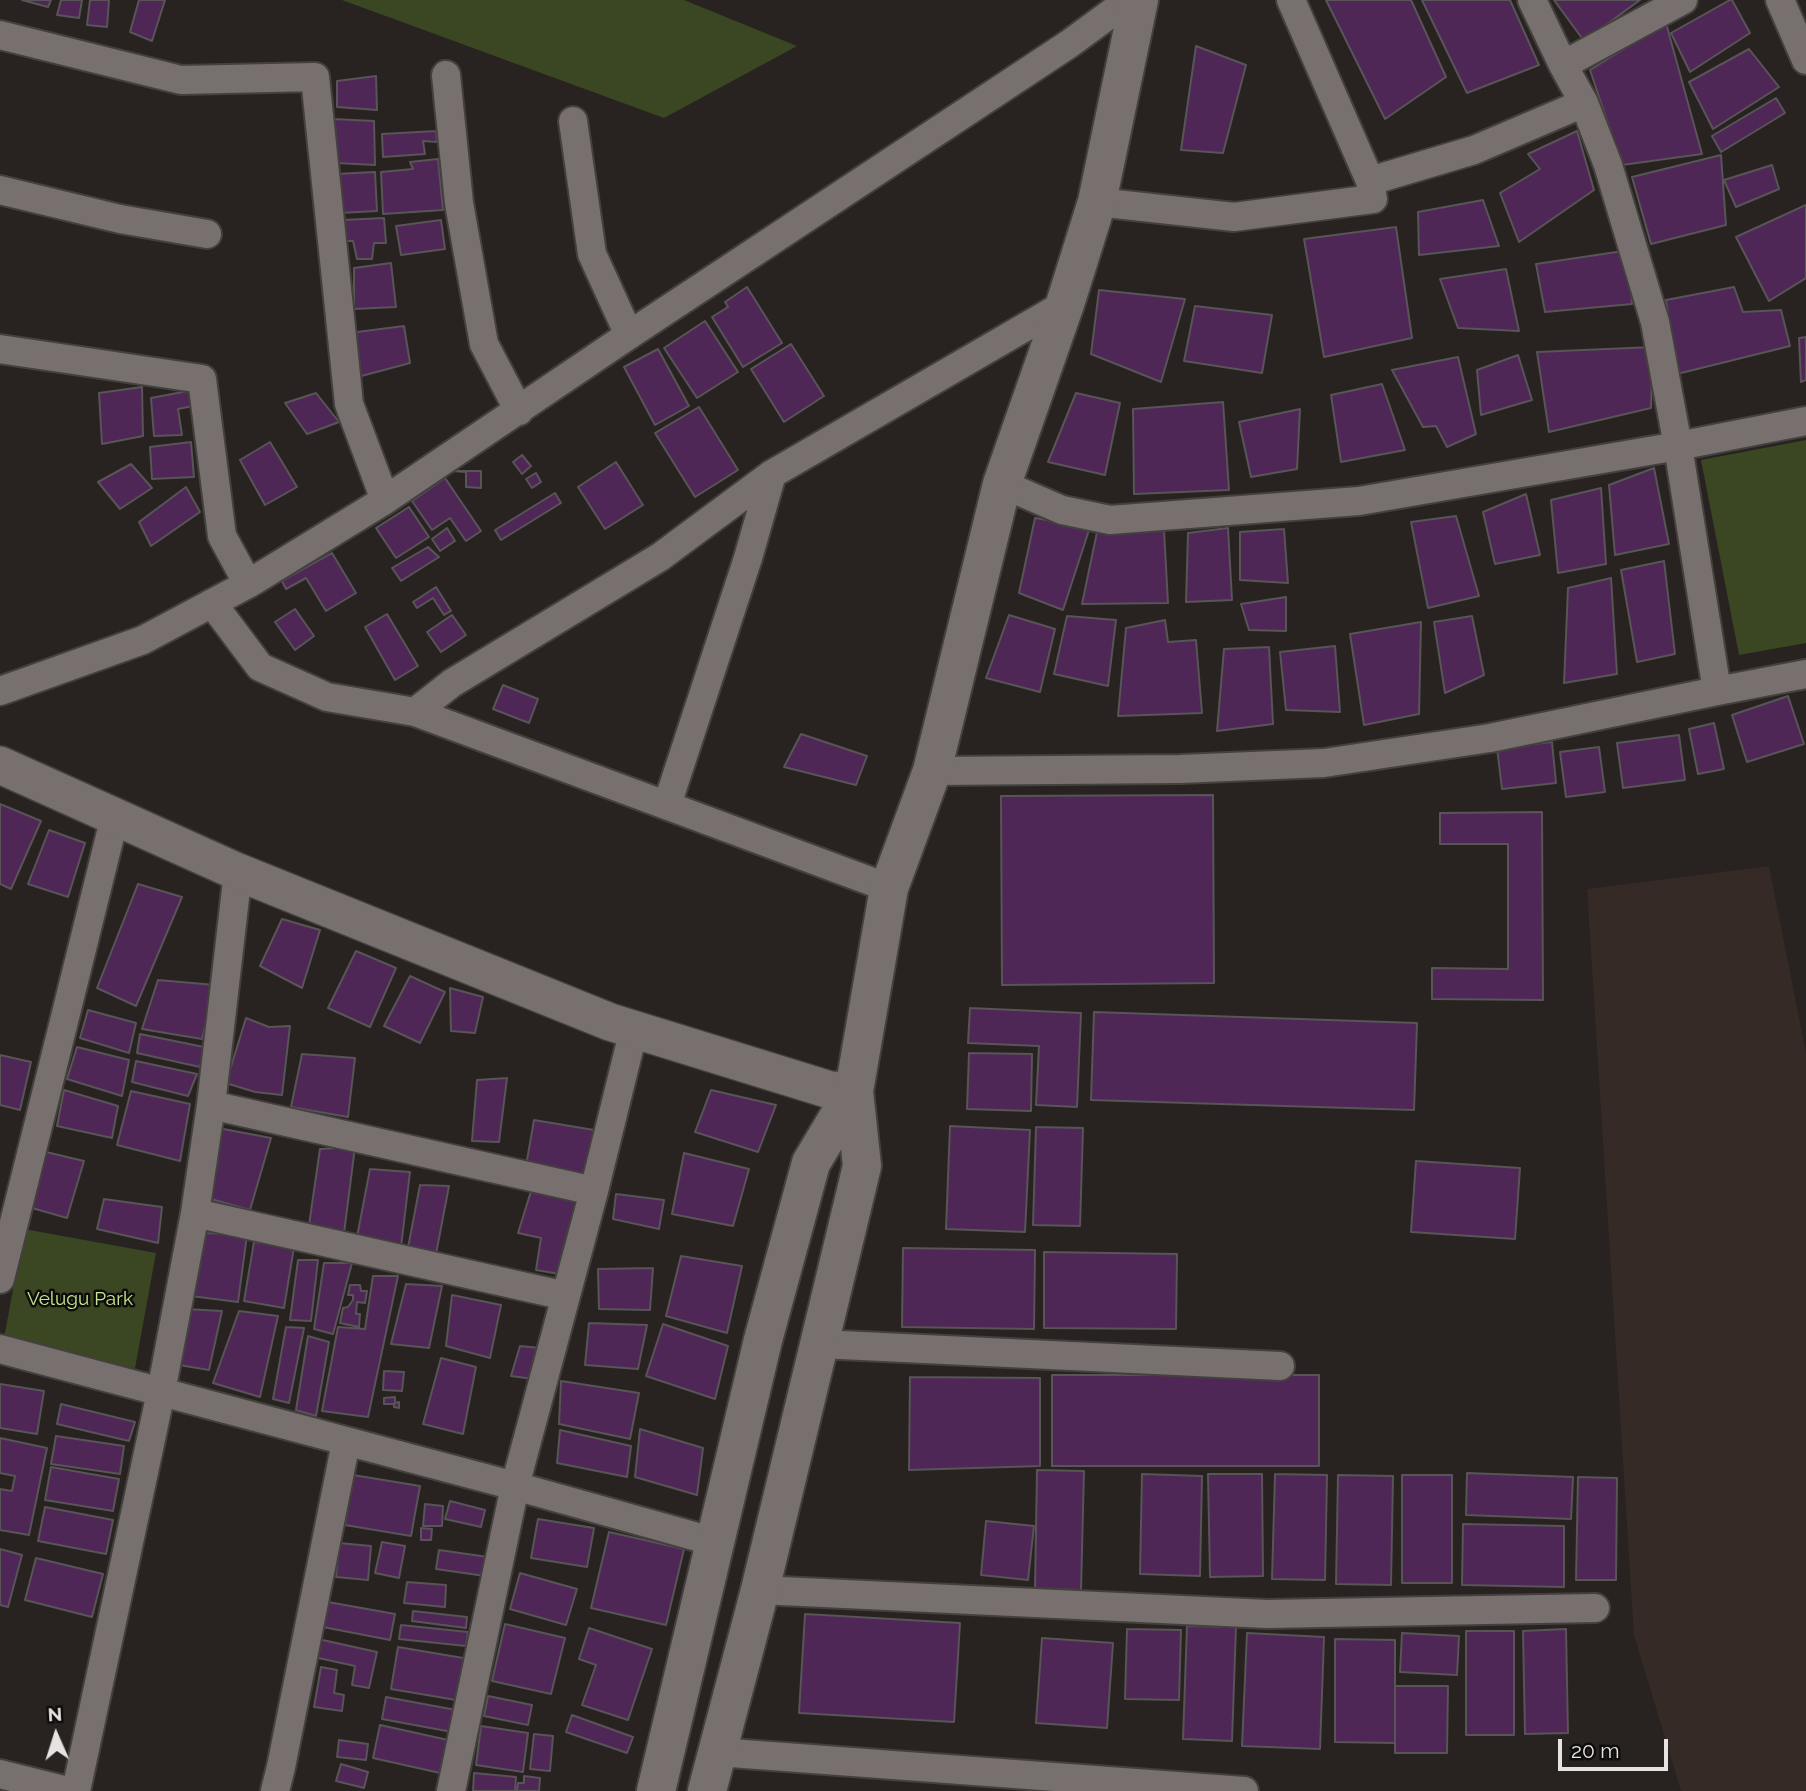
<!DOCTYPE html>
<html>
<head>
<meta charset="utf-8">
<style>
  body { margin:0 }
  #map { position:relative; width:1806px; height:1791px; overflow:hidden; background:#282320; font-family:Raleway,sans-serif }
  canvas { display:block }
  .north { position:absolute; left:21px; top:1700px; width:70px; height:70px; -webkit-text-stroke:5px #0f0d0c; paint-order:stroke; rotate:357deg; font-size:19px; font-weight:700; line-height:28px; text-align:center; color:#e7e3e2 }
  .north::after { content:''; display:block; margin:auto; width:24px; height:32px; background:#e7e3e2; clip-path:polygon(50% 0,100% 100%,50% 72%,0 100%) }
  .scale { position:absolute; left:1558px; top:1739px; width:110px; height:32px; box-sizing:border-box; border:4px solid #e7e3e2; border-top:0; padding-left:9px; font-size:21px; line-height:24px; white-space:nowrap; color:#e7e3e2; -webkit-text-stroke:5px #0f0d0c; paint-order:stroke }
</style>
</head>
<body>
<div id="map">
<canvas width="1806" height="1791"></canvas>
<div class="north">N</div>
<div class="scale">20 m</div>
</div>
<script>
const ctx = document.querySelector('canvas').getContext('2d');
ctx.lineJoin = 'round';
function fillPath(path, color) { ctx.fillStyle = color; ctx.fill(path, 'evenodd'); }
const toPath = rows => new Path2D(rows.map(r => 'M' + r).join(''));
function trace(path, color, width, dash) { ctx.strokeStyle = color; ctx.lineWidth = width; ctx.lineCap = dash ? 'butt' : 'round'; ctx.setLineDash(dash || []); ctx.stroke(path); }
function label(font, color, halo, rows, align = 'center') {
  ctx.font = font + ' Raleway,sans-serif'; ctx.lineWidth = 5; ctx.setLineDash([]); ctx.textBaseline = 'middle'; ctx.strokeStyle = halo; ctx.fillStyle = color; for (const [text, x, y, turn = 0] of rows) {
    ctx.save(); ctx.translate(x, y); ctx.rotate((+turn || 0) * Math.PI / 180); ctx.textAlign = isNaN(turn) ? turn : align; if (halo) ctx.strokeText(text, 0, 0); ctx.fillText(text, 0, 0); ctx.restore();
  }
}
fillPath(toPath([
  [1769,866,1806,1053,1806,1791,1681,1791,1634,1635,1587,889]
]), '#352a25');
fillPath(toPath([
  [342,0,684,0,797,46,664,118],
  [1806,440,1806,643,1739,655,1701,460],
  [24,1229,156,1253,135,1368,3,1344]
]), '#3a4722');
const building = toPath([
  [22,0,51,0,48,7,22,0],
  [61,0,82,0,79,18,57,15,61,0],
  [90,0,109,0,107,27,87,25,90,0],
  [139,0,165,0,152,41,130,32,139,0],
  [1326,0,1411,0,1446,77,1385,119,1326,0],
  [1422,0,1510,0,1539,65,1467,93,1422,0],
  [1554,0,1640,0,1584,41,1554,0],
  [1730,0,1732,0,1750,33,1690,72,1671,33,1730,0],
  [1666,23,1702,154,1622,165,1590,70,1666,23],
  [1196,46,1246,65,1223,153,1181,150,1196,46],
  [1749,49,1779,87,1713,129,1689,82,1749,49],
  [376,76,377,110,337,107,337,81,376,76],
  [1776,98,1785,113,1721,152,1712,136,1776,98],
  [333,119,374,121,375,165,337,163,333,119],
  [436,131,437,142,423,141,425,154,383,157,382,134,436,131],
  [1577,131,1594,190,1519,242,1500,193,1540,169,1528,154,1577,131],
  [1721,155,1726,225,1651,244,1632,177,1721,155],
  [438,159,443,210,383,214,381,172,413,169,410,162,438,159],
  [1772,165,1779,189,1736,207,1724,180,1772,165],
  [375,172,377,211,339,213,336,174,375,172],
  [1483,200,1499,246,1419,255,1418,212,1483,200],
  [1806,205,1806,278,1769,301,1736,237,1806,205],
  [384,218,386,243,374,243,372,259,357,259,353,241,343,241,342,220,384,218],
  [441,220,445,249,401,255,396,226,441,220],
  [1396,227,1412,338,1324,357,1304,239,1396,227],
  [1630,250,1632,304,1545,312,1536,264,1630,250],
  [391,263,396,307,354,309,354,268,391,263],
  [1506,269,1519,331,1458,328,1440,279,1506,269],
  [747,287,782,343,743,367,712,317,728,307,725,302,747,287],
  [1734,287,1743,312,1781,310,1790,346,1677,374,1666,300,1734,287],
  [1099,290,1185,299,1161,382,1091,354,1099,290],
  [1195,306,1272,315,1262,373,1184,361,1195,306],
  [705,321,738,372,697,398,664,348,705,321],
  [404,326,410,363,354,378,357,332,404,326],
  [1806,337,1806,380,1801,382,1799,338,1806,337],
  [791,344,824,396,784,422,751,369,791,344],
  [1653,347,1651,408,1549,432,1537,352,1653,347],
  [658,349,689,406,655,425,624,367,658,349],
  [1518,355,1532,400,1481,415,1477,370,1518,355],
  [1458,357,1476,434,1447,447,1436,426,1423,427,1392,370,1458,357],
  [1382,384,1405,450,1341,462,1331,395,1382,384],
  [142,387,143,436,102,444,99,393,142,387],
  [188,391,193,406,178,409,182,435,154,436,151,398,188,391],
  [316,393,339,422,307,434,285,403,316,393],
  [1076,393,1120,403,1105,475,1048,462,1076,393],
  [1223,402,1229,490,1134,494,1133,409,1223,402],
  [699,407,738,470,695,497,655,433,699,407],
  [1300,409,1297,469,1251,477,1239,422,1300,409],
  [191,442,194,477,152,479,150,447,191,442],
  [270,442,297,487,265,505,240,460,270,442],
  [522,455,531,466,522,474,513,462,522,455],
  [616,462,643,505,605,529,578,487,616,462],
  [131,464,152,488,120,509,98,482,131,464],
  [1654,468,1669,544,1615,555,1609,485,1654,468],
  [452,471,481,471,481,488,466,487,466,472,452,471],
  [536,473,541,482,532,488,526,479,536,473],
  [445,478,481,531,466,541,450,518,432,530,412,501,445,478],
  [186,487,200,512,151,546,139,522,186,487],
  [1601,488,1606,564,1558,573,1551,500,1601,488],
  [555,493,561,503,501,540,495,530,555,493],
  [1526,494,1540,555,1495,564,1483,512,1526,494],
  [409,507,429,537,396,558,376,528,409,507],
  [1456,516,1479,596,1428,608,1411,522,1456,516],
  [1035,518,1090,527,1063,610,1019,593,1035,518],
  [447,528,455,541,440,551,432,539,447,528],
  [1228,528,1232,600,1186,602,1188,533,1228,528],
  [1284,529,1288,583,1240,580,1240,532,1284,529],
  [1164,530,1168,603,1082,604,1097,532,1164,530],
  [428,547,439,557,401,581,392,568,428,547],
  [332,553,356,593,326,611,306,578,286,589,282,581,332,553],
  [1664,561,1675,654,1637,662,1621,570,1664,561],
  [1611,578,1617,674,1564,683,1568,588,1611,578],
  [436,587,451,611,444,615,433,598,417,608,413,602,436,587],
  [1286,597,1286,631,1249,630,1241,604,1286,597],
  [295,609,314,636,295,650,275,622,295,609],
  [387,614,418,666,395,680,365,627,387,614],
  [452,615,466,635,441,652,427,632,452,615],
  [1009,615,1055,629,1040,692,986,678,1009,615],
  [1067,616,1116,620,1108,686,1054,674,1067,616],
  [1472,616,1484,675,1445,693,1434,622,1472,616],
  [1165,620,1168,642,1196,640,1202,713,1118,716,1126,628,1165,620],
  [1421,622,1419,714,1364,725,1350,634,1421,622],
  [1335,646,1340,712,1286,710,1280,652,1335,646],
  [1269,647,1273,724,1217,731,1224,649,1269,647],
  [503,685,538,699,529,723,493,709,503,685],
  [1788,696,1804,744,1747,762,1732,715,1788,696],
  [1714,723,1724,769,1698,774,1689,729,1714,723],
  [801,734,867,756,856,785,784,767,801,734],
  [1679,735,1685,780,1623,788,1617,743,1679,735],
  [1552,742,1556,783,1502,789,1497,748,1552,742],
  [1599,747,1605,792,1566,797,1560,752,1599,747],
  [1213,795,1214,983,1002,985,1001,796,1213,795],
  [0,804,41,821,11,889,0,884,0,804],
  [1542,812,1543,1000,1432,999,1432,968,1508,969,1508,844,1440,844,1440,813,1542,812],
  [49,830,85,843,68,897,28,884,49,830],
  [138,884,182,897,136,1006,97,988,138,884],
  [282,919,320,930,302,988,260,966,282,919],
  [356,951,396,968,370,1027,328,1008,356,951],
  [410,976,445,992,420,1043,384,1026,410,976],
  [158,980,215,985,202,1039,142,1029,158,980],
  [450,988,483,997,475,1033,451,1031,450,988],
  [970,1008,1081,1013,1077,1107,1036,1105,1039,1046,968,1043,970,1008],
  [88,1010,136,1023,129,1053,80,1038,88,1010],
  [1094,1012,1417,1023,1414,1110,1091,1100,1094,1012],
  [246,1018,269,1027,290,1026,282,1095,255,1092,226,1083,246,1018],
  [140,1034,204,1047,200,1067,137,1053,140,1034],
  [77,1047,129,1060,122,1096,67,1079,77,1047],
  [969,1053,1032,1054,1031,1111,967,1109,969,1053],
  [302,1054,355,1058,348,1117,291,1107,302,1054],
  [0,1055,31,1062,20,1110,0,1105,0,1055],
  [136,1061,197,1074,188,1096,132,1082,136,1061],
  [507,1078,499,1142,472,1141,477,1080,507,1078],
  [64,1090,118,1106,112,1138,57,1126,64,1090],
  [711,1090,776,1105,758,1152,695,1132,711,1090],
  [131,1091,190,1104,180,1161,117,1145,131,1091],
  [534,1120,594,1130,583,1177,526,1166,534,1120],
  [950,1126,1030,1130,1025,1232,946,1229,950,1126],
  [1036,1127,1083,1128,1080,1226,1033,1225,1036,1127],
  [218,1128,271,1138,250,1210,200,1196,218,1128],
  [355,1147,344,1233,308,1232,320,1149,355,1147],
  [46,1152,84,1161,67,1218,25,1206,46,1152],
  [684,1153,749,1169,733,1226,672,1214,684,1153],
  [1416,1161,1520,1168,1515,1239,1411,1232,1416,1161],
  [370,1169,410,1172,401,1247,357,1237,370,1169],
  [420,1185,449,1186,436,1254,407,1253,420,1185],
  [532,1188,581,1197,560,1274,536,1270,541,1238,518,1233,532,1188],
  [616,1194,664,1200,659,1229,613,1219,616,1194],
  [104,1199,162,1207,158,1243,97,1229,104,1199],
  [205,1233,247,1235,238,1302,191,1296,205,1233],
  [254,1242,294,1247,284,1308,244,1301,254,1242],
  [903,1248,1035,1250,1034,1329,902,1327,903,1248],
  [1044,1252,1177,1254,1176,1329,1044,1328,1044,1252],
  [681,1256,742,1266,727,1333,666,1316,681,1256],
  [298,1260,318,1260,311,1321,290,1320,298,1260],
  [324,1263,352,1263,333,1334,314,1329,324,1263],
  [653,1268,650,1310,599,1309,598,1269,653,1268],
  [373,1276,398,1276,368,1417,322,1411,338,1327,365,1329,373,1276],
  [406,1284,442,1286,429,1348,391,1344,406,1284],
  [350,1285,360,1285,361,1291,367,1291,365,1303,357,1302,356,1314,360,1314,359,1327,340,1323,343,1308,348,1307,353,1300,353,1295,348,1295,350,1285],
  [452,1295,501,1305,490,1358,446,1346,452,1295],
  [185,1309,222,1311,209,1370,179,1365,185,1309],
  [239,1311,278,1316,260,1397,213,1383,239,1311],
  [589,1323,647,1325,638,1369,585,1365,589,1323],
  [663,1324,728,1346,715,1399,646,1376,663,1324],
  [286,1327,304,1328,289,1403,273,1399,286,1327],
  [308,1336,329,1342,316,1416,296,1410,308,1336],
  [520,1346,540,1348,533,1379,511,1376,520,1346],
  [441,1358,476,1367,463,1434,423,1424,441,1358],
  [384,1371,404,1372,402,1391,383,1390,384,1371],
  [1052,1375,1319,1375,1319,1466,1052,1466,1052,1375],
  [910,1377,1040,1378,1040,1466,909,1470,910,1377],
  [561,1381,639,1393,630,1439,559,1424,561,1381],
  [0,1384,44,1391,37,1434,0,1428,0,1384],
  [395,1397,395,1403,399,1402,399,1408,394,1407,394,1404,384,1404,384,1398,395,1397],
  [61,1404,135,1422,129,1441,57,1424,61,1404],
  [640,1429,703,1448,697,1495,635,1477,640,1429],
  [560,1430,631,1446,627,1477,557,1463,560,1430],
  [56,1436,124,1446,120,1474,51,1464,56,1436],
  [0,1438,47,1448,29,1535,0,1530,0,1489,12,1491,15,1476,0,1473,0,1438],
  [51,1467,119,1479,113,1511,45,1500,51,1467],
  [1037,1470,1084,1471,1081,1590,1035,1589,1037,1470],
  [1467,1473,1573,1477,1571,1519,1466,1515,1467,1473],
  [1142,1474,1202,1476,1200,1576,1140,1574,1142,1474],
  [1208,1474,1262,1474,1263,1576,1210,1577,1208,1474],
  [1275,1474,1327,1475,1325,1580,1272,1579,1275,1474],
  [353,1475,420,1486,411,1536,345,1525,353,1475],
  [1338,1475,1393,1476,1391,1585,1336,1584,1338,1475],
  [1402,1475,1452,1475,1452,1583,1402,1583,1402,1475],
  [1578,1477,1617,1478,1616,1580,1576,1580,1578,1477],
  [450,1501,485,1510,481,1527,445,1519,450,1501],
  [425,1504,443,1506,442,1526,423,1526,425,1504],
  [45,1507,113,1520,106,1554,38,1541,45,1507],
  [538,1519,594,1528,587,1567,531,1558,538,1519],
  [986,1521,1034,1526,1028,1580,981,1575,986,1521],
  [1463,1524,1564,1526,1564,1587,1462,1585,1463,1524],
  [421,1528,432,1529,431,1540,421,1540,421,1528],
  [609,1532,684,1549,666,1625,591,1608,609,1532],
  [382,1542,405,1546,399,1578,375,1573,382,1542],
  [339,1543,371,1546,368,1580,336,1577,339,1543],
  [0,1549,22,1555,8,1607,0,1605,0,1549],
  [439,1550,488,1557,485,1576,436,1569,439,1550],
  [36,1558,103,1574,92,1617,25,1600,36,1558],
  [520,1573,577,1589,566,1625,510,1609,520,1573],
  [407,1582,446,1585,445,1607,404,1603,407,1582],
  [328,1602,395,1614,390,1640,323,1627,328,1602],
  [413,1611,467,1617,466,1628,412,1621,413,1611],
  [805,1614,960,1623,954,1722,799,1713,805,1614],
  [505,1624,565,1638,551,1694,492,1681,505,1624],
  [401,1625,468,1632,466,1646,399,1639,401,1625],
  [1187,1626,1236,1627,1232,1741,1183,1739,1187,1626],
  [589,1628,652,1649,628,1720,582,1705,596,1665,579,1659,589,1628],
  [1127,1629,1181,1630,1179,1700,1125,1699,1127,1629],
  [1566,1629,1568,1733,1525,1734,1523,1631,1566,1629],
  [1466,1631,1514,1631,1514,1735,1466,1735,1466,1631],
  [1247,1633,1324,1637,1320,1749,1242,1746,1247,1633],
  [1402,1633,1459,1636,1457,1675,1400,1672,1402,1633],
  [1042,1638,1113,1643,1107,1728,1036,1723,1042,1638],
  [318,1639,377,1652,369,1688,352,1685,355,1666,314,1657,318,1639],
  [1335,1639,1395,1640,1395,1743,1335,1742,1335,1639],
  [398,1647,469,1659,462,1701,391,1689,398,1647],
  [321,1667,337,1670,334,1693,344,1695,342,1711,314,1707,321,1667],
  [1395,1686,1448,1686,1447,1753,1395,1753,1395,1686],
  [488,1696,532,1705,528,1725,484,1716,488,1696],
  [386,1697,456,1710,452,1732,382,1719,386,1697],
  [572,1715,633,1737,627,1753,566,1732,572,1715],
  [380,1725,448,1740,440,1773,373,1758,380,1725],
  [481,1726,528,1733,523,1772,476,1765,481,1726],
  [534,1734,553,1736,550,1771,530,1769,534,1734],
  [339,1740,368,1744,366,1760,337,1757,339,1740],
  [341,1764,368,1772,364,1788,336,1781,341,1764],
  [474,1773,516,1777,515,1791,473,1791,474,1773],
  [524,1776,540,1778,539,1791,517,1791,518,1783,524,1783,524,1776]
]);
fillPath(building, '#4f2756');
trace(building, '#585458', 2);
const minor = toPath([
  [1532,0,1563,65,1584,103,1608,165,1655,322,1678,446,1717,691],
  [1780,0,1806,60],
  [0,35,181,80,315,77,349,404,385,500],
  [1563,65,1683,0],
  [446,75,459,203,484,344,519,411],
  [573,121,592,254,629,335],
  [1370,181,1474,150,1584,103],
  [0,190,120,219,207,234],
  [1097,202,1234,217,1373,199,1370,181,1291,0],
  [0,349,202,379,222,536,248,584],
  [1002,484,1062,510,1110,520,1359,501,1678,446,1806,421],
  [212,603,260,667,327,697,415,712,889,888],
  [0,691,143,640,248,584,385,500,629,335,1069,44,1129,0],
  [415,712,452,683,660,557,772,474,1065,304],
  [932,771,1180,769,1324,763,1490,738,1717,691,1806,674],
  [667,805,748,558,772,474],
  [211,1105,594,1191],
  [195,1213,566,1296],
  [0,1279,115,816],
  [820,1344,1280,1366],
  [0,1349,515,1486,715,1542],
  [760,1590,1267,1614,1595,1608],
  [717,1752,1244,1791],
  [0,1774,68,1791],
  [76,1791,161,1392,195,1213,211,1105,238,872],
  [275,1791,281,1767,346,1442],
  [451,1791,515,1486,594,1191,634,1029]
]);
const tertiary = toPath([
  [0,765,238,872,610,1022,830,1090,854,1091]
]);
const secondary = toPath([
  [656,1791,763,1340,811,1163,854,1091],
  [707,1791,760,1590,862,1166,854,1091,889,888,932,771,1002,484,1065,304,1097,202,1139,0]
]);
trace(minor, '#44403e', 32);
trace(tertiary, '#44403e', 40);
trace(secondary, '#44403e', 42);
trace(minor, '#77706e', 28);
trace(tertiary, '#77706e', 37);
trace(secondary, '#77706e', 38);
label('19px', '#c6e88e', '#0f0d0c', [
  ["Velugu Park",80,1299]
]);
</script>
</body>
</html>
